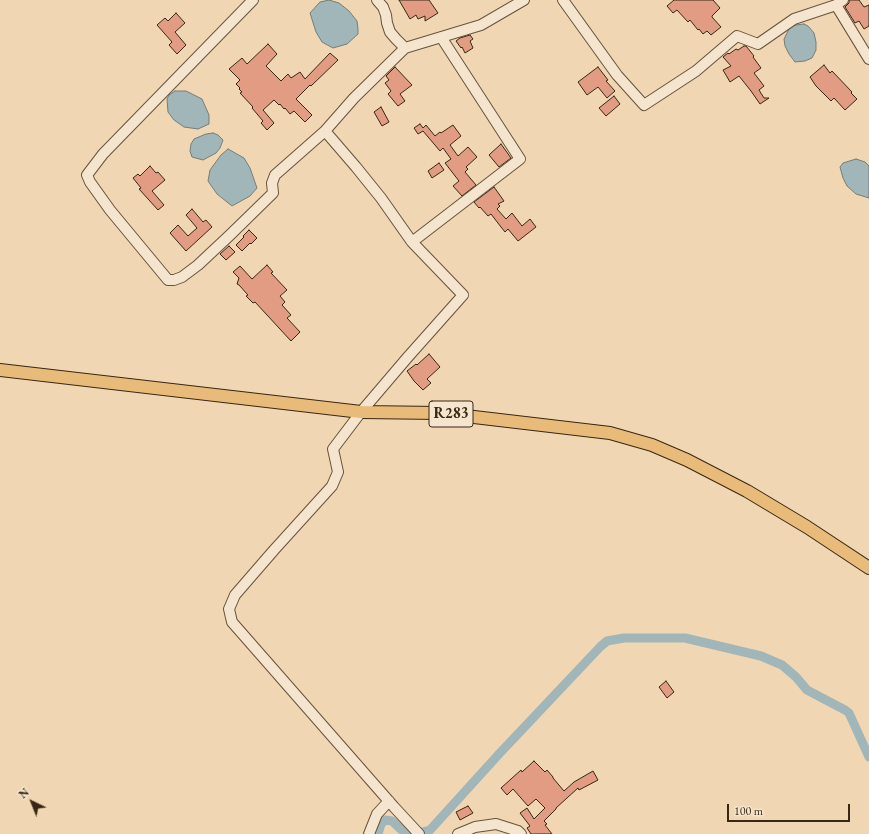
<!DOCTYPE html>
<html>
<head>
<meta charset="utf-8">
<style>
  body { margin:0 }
  #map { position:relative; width:869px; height:834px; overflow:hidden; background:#f0d6b3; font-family:"EB Garamond",serif }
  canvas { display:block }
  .north { position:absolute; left:12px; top:782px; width:40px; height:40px; -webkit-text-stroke:3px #f5e4ce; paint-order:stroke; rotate:317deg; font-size:11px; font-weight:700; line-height:16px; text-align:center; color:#382714 }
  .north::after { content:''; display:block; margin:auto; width:14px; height:18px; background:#382714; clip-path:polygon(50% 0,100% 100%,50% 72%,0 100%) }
  .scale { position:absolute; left:727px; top:804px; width:123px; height:18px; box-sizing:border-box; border:2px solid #382714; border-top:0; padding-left:5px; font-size:12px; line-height:14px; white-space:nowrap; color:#382714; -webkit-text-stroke:3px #f5e4ce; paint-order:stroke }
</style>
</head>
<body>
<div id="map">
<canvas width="869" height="834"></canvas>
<div class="north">N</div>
<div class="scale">100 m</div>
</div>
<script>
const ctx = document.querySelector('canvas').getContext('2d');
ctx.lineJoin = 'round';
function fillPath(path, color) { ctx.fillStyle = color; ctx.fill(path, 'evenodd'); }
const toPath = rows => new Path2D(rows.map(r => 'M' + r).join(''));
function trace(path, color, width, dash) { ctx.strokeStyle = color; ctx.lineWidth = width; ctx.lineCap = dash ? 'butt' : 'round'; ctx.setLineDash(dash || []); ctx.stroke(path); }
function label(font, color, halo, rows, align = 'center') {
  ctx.font = font + ' "EB Garamond",serif'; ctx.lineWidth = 3; ctx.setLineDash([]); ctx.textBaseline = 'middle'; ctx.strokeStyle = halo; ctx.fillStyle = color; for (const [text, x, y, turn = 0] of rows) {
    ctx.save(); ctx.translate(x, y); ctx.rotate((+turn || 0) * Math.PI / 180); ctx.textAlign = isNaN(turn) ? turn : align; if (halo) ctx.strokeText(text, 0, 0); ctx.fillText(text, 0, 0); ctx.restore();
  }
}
const water = toPath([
  [329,0,339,3,349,11,357,21,358,29,358,34,347,44,333,48,322,42,316,32,310,13,320,2,329,0],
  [804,24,808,26,814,33,816,42,816,50,812,58,805,61,795,62,789,54,785,46,784,39,790,27,796,25,804,24],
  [175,91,186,91,202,99,209,115,209,124,198,129,184,127,174,120,168,112,167,99,169,95,175,91],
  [213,133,218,135,223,140,220,148,216,153,203,160,192,157,190,151,191,144,194,139,206,134,213,133],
  [228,149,244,158,250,168,257,188,250,196,232,206,217,194,208,181,210,170,221,155,228,149],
  [856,159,865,162,869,166,869,198,856,194,847,186,843,178,840,167,843,163,856,159]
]);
fillPath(water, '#a0b6b8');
trace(water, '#767d76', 1);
trace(toPath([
  [378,834,381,824,385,820,392,821,406,834],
  [414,834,430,830,499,754,600,647,607,641,624,638,685,638,761,656,782,665,796,677,807,690,845,710,849,713,869,757]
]), '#a0b6b8', 9);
const building = toPath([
  [399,0,429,0,438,13,425,21,425,16,418,19,416,15,410,19,399,0],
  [674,0,713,0,720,8,712,16,712,17,721,27,711,35,707,31,703,34,699,29,698,30,690,20,688,22,677,10,673,13,667,6,674,0],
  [849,0,859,0,864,7,869,5,869,26,864,29,859,21,855,23,845,7,849,3,849,0],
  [176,13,185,23,175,32,186,45,177,54,169,45,172,42,157,25,165,18,168,21,176,13],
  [470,35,473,39,470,41,473,48,465,53,462,47,461,48,456,41,460,38,470,35],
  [268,44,277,54,266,66,281,81,288,74,291,78,300,72,305,79,330,53,338,60,311,86,310,85,296,99,312,115,305,122,294,111,290,114,285,108,284,109,280,104,279,105,274,100,263,110,274,123,267,130,261,123,263,121,252,108,253,107,240,93,242,92,239,89,240,88,236,84,240,80,229,69,242,58,247,64,268,44],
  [744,46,746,46,754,56,753,57,761,68,754,73,764,86,759,90,764,98,769,98,760,104,751,91,739,76,730,82,723,70,731,66,723,57,728,53,729,54,736,49,738,50,744,46],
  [824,65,830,73,832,71,852,92,851,93,857,99,845,110,834,98,831,101,816,86,810,77,824,65],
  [395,67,412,85,400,94,405,101,398,106,388,94,391,91,385,83,389,80,386,76,395,67],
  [598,67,608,80,606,81,615,91,607,98,598,87,587,95,578,82,598,67],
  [614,96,620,104,606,116,599,108,614,96],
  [381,107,389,122,382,126,374,112,381,107],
  [420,124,423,128,426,125,435,136,440,132,441,133,453,125,461,136,450,145,458,156,468,147,477,157,466,167,468,169,465,172,476,185,462,196,453,186,459,181,445,163,451,159,443,148,440,151,423,131,418,134,414,128,420,124],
  [501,144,511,158,499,167,489,155,501,144],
  [439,163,444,170,432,178,428,171,439,163],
  [150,166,156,173,158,172,165,180,152,191,164,205,158,210,139,189,141,188,133,178,138,174,140,176,150,166],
  [494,187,504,201,498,204,500,206,497,209,506,219,512,213,522,226,530,219,536,227,518,241,508,229,505,232,501,227,491,214,488,216,480,207,479,208,474,202,494,187],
  [192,209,203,222,206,220,212,227,186,251,170,233,178,225,188,236,197,228,186,215,192,209],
  [249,230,257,238,251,244,250,243,242,251,236,245,244,237,243,236,249,230],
  [229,246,235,252,226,260,220,254,229,246],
  [267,265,273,272,271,273,287,290,280,296,285,302,282,305,291,315,287,318,300,332,291,341,255,302,253,303,246,296,248,295,239,285,237,284,239,278,233,272,240,266,252,279,267,265],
  [429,354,440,367,427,379,431,383,423,390,414,381,407,371,416,364,417,365,429,354],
  [666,681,674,692,667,698,659,687,666,681],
  [534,761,545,772,547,770,553,777,553,778,564,791,574,782,593,771,598,780,579,790,578,788,556,808,556,809,544,821,547,824,545,825,552,834,531,834,527,828,530,826,520,813,527,808,534,819,545,808,536,799,528,806,513,789,507,795,501,788,521,770,522,772,534,761],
  [468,806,473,813,460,820,456,812,468,806]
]);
fillPath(building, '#e19c83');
trace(building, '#382714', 1);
const minor = toPath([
  [253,0,103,154,87,175,90,182,110,210,168,280,174,280,182,277,198,265,230,235,273,193,272,183,275,175,325,131,354,98,405,48,481,25,524,0],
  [377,0,383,7,386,15,387,23,390,32,396,39,405,48],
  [563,0,617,75,644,105,696,71,737,36,758,44,794,19,836,5,843,0],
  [836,5,869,59],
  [325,131,356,167,381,198,412,242],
  [369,834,377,814,389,801],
  [419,834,394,807,232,622,229,609,235,595,274,550,332,486,338,472,333,449,361,412,407,358,463,295,412,242,520,159,441,37],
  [458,834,475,827,496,824,518,831,521,834]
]);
const major = toPath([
  [0,370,361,412,440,413,610,433,652,445,687,460,747,491,807,527,869,568]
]);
trace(minor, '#66533c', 12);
trace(major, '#382714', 14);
trace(minor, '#f5e4ce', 10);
trace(major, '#e8bb7a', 12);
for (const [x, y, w] of [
  [451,414,44]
]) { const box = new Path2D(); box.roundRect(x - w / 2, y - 13, w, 26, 3); ctx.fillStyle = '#f5e4ce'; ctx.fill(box); trace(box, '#382714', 1); }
label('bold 15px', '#382714', null, [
  ["R283",451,414]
]);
</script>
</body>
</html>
